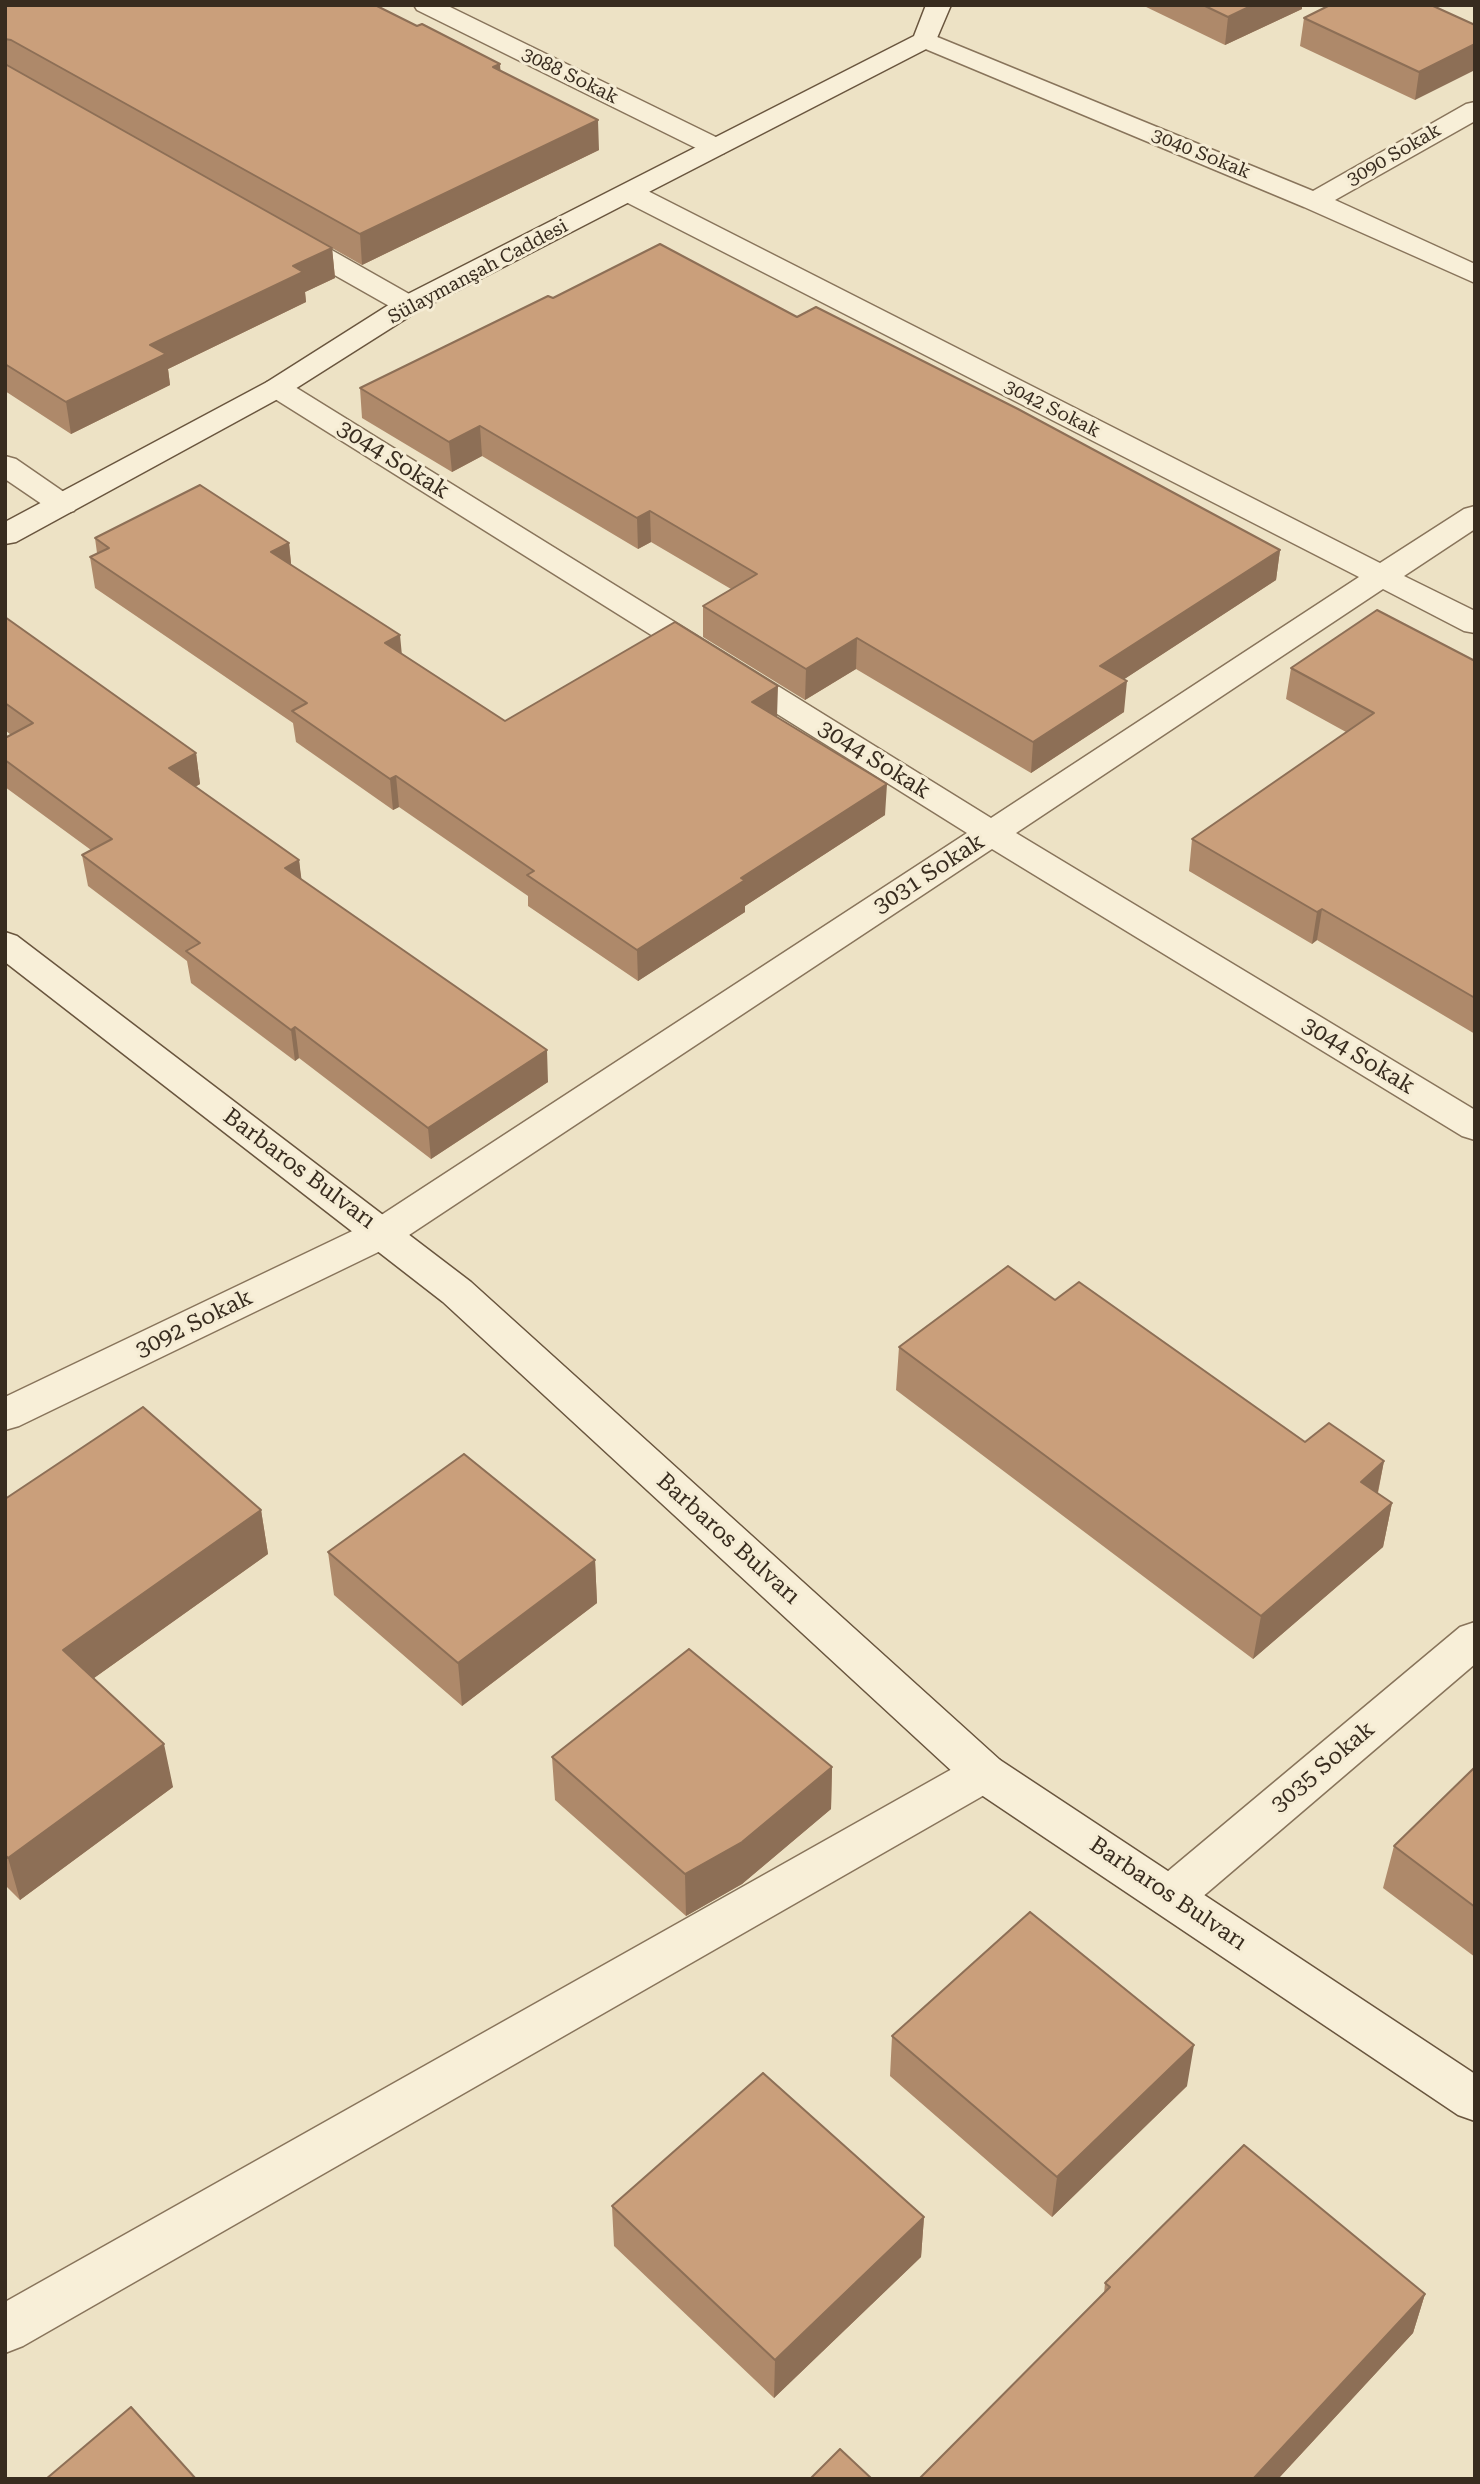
<!DOCTYPE html>
<html>
<head>
<meta charset="utf-8">
<style>
  body { margin:0 }
  #map { position:relative; width:1480px; height:2484px; overflow:hidden; background:#ede2c5; font-family:"Roboto Serif",serif }
  canvas { display:block }
  .frame { position:absolute; inset:0; border:7px solid #382c1f; pointer-events:none }
</style>
</head>
<body>
<div id="map">
<canvas width="1480" height="2484"></canvas>
<div class="frame"></div>
</div>
<script>
const ctx = document.querySelector('canvas').getContext('2d');
ctx.lineJoin = 'round';
const toPath = rows => new Path2D(rows.map(r => 'M' + r).join(''));
function trace(path, color, width, dash) { ctx.strokeStyle = color; ctx.lineWidth = width; ctx.lineCap = dash ? 'butt' : 'round'; ctx.setLineDash(dash || []); ctx.stroke(path); }
function fillPath(path, color) { ctx.fillStyle = color; ctx.fill(path, 'evenodd'); }
function label(font, color, halo, rows, align = 'center') {
  ctx.font = font + ' "Roboto Serif",serif'; ctx.lineWidth = 6; ctx.setLineDash([]); ctx.textBaseline = 'middle'; ctx.strokeStyle = halo; ctx.fillStyle = color; for (const [text, x, y, turn = 0] of rows) {
    ctx.save(); ctx.translate(x, y); ctx.rotate((+turn || 0) * Math.PI / 180); ctx.textAlign = isNaN(turn) ? turn : align; if (halo) ctx.strokeText(text, 0, 0); ctx.fillText(text, 0, 0); ctx.restore();
  }
}
const street = toPath([
  [414,5,446,5,724,141,728,147,724,153,715,155,706,153,417,10,414,5],
  [925,32,1313,191,1466,104,1475,102,1475,121,1335,200,1475,264,1475,283,1304,207,916,45,912,40,916,35,925,32],
  [630,185,640,187,1380,563,1464,509,1475,506,1475,529,1404,576,1475,611,1475,633,1464,631,1383,589,1016,833,1475,1110,1475,1140,1462,1136,992,849,397,1243,19,1426,5,1430,5,1397,369,1223,967,833,267,394,262,388,267,382,277,379,287,382,991,818,1359,577,620,199,616,193,620,187,630,185],
  [288,229,298,231,418,299,422,305,418,311,408,314,398,311,278,243,274,237,278,231,288,229],
  [5,456,16,459,74,499,78,505,74,511,63,514,52,511,5,479,5,456],
  [1475,1622,1475,1664,1187,1910,1171,1915,1155,1910,1148,1896,1155,1882,1460,1627,1475,1622],
  [984,1755,1000,1760,1006,1773,1000,1786,23,2346,5,2353,5,2302,968,1760,984,1755]
]);
const secondary = toPath([
  [926,5,951,5,934,45,418,311,287,394,16,542,5,544,5,522,267,382,398,299,914,36,926,5],
  [5,932,17,936,471,1282,1000,1760,1475,2074,1475,2121,1458,2115,968,1786,443,1302,5,962,5,932]
]);
trace(street, '#88745b', 3);
trace(secondary, '#69553e', 3);
fillPath(street, '#f8efd8');
fillPath(secondary, '#f8efd8');
fillPath(toPath([
  [5,5,501,71,599,150,362,265,332,248,335,278,305,292,306,302,168,369,170,385,71,434,5,391],
  [1142,5,1302,5,1302,9,1225,45],
  [1304,18,1475,25,1415,100,1300,46],
  [553,298,797,317,1280,550,1276,580,1124,679,1124,712,1031,773,856,669,805,700,703,637,703,606,731,589,651,542,638,549,482,456,452,472,362,418,360,388],
  [95,538,289,543,291,565,402,654,505,721,777,717,885,815,745,906,745,912,638,981,528,906,528,896,399,807,393,810,296,742,293,723,95,588,90,557,97,553],
  [5,617,196,753,200,784,195,787,299,860,301,880,548,1082,431,1159,299,1058,295,1061,191,983,187,961,88,886,82,855,91,850,5,787,5,738,11,735,5,730],
  [1475,661,1475,1034,1317,940,1312,944,1189,871,1192,839,1346,732,1286,699,1291,668],
  [1055,1300,1305,1442,1384,1461,1378,1493,1392,1503,1383,1547,1253,1659,896,1390,899,1347],
  [5,1499,261,1510,268,1554,94,1678,173,1787,20,1900,5,1885],
  [328,1552,595,1560,597,1603,462,1706,334,1595],
  [552,1757,832,1767,831,1809,742,1884,686,1916,555,1800],
  [1475,1767,1475,1957,1383,1888,1394,1846],
  [892,2036,1187,2086,1052,2217,890,2076],
  [612,2206,924,2217,921,2257,774,2398,614,2246],
  [1105,2283,1425,2294,1413,2333,1278,2479,919,2479,1104,2294]
]), '#ae896a');
fillPath(toPath([
  [1253,5,1302,5,1302,9,1225,45,1228,17],
  [1475,44,1475,70,1415,100,1419,72],
  [500,64,502,94,493,67],
  [598,120,599,150,362,265,360,234],
  [332,248,335,278,305,292,306,302,168,369,170,385,71,434,66,402,150,345,293,266],
  [480,426,482,456,452,472,449,442],
  [650,511,651,542,638,549,637,518],
  [289,543,292,573,271,552],
  [1280,550,1276,580,1097,697,1100,666],
  [400,635,403,666,385,643],
  [857,638,856,669,805,700,806,669],
  [1127,681,1124,712,1031,773,1033,742],
  [778,686,777,717,752,702],
  [196,753,200,784,173,799,169,768],
  [396,776,399,807,393,810,390,779],
  [887,784,885,815,745,906,745,912,638,981,637,950,741,878],
  [299,860,303,891,285,868],
  [1322,909,1317,940,1312,944,1317,912],
  [295,1027,299,1058,295,1061,291,1030],
  [547,1050,548,1082,431,1159,428,1128],
  [1384,1461,1375,1505,1361,1482],
  [1392,1503,1383,1547,1253,1659,1261,1616],
  [261,1510,268,1554,73,1693,63,1650],
  [595,1560,597,1603,462,1706,458,1663],
  [164,1744,173,1787,20,1900,8,1858],
  [832,1767,831,1809,742,1884,686,1916,685,1874],
  [1194,2045,1187,2086,1052,2217,1057,2177],
  [924,2217,921,2257,774,2398,775,2360],
  [1425,2294,1413,2333,1278,2479,1253,2479]
]), '#8d6f56');
const building = toPath([
  [5,5,375,5,417,26,422,24,500,64,493,67,598,120,360,234,11,40,5,39,5,5],
  [1203,5,1253,5,1228,17,1203,5],
  [1330,5,1431,5,1475,25,1475,44,1419,72,1304,18,1330,5],
  [5,64,332,248,293,266,303,272,150,345,166,354,66,402,5,364,5,64],
  [660,244,797,317,816,307,1018,409,1280,550,1100,666,1127,681,1033,742,857,638,806,669,703,606,757,574,650,511,637,518,480,426,449,442,360,388,548,296,553,298,660,244],
  [200,485,289,543,271,552,400,635,385,643,505,721,675,622,778,686,752,702,887,784,741,878,745,880,637,950,527,875,534,871,396,776,390,779,292,711,307,703,90,557,109,548,95,538,200,485],
  [1377,610,1475,661,1475,998,1322,909,1317,912,1192,839,1374,713,1291,668,1377,610],
  [5,617,196,753,169,768,299,860,285,868,547,1050,428,1128,295,1027,291,1030,186,951,200,943,82,855,112,839,5,760,5,738,33,723,5,703,5,617],
  [1008,1266,1055,1300,1079,1282,1305,1442,1329,1423,1384,1461,1361,1482,1392,1503,1261,1616,899,1347,1008,1266],
  [143,1407,261,1510,63,1650,164,1744,8,1858,5,1855,5,1499,143,1407],
  [464,1454,595,1560,458,1663,328,1552,464,1454],
  [689,1649,832,1767,742,1842,685,1874,552,1757,689,1649],
  [1475,1767,1475,1907,1394,1846,1475,1767],
  [1030,1912,1194,2045,1057,2177,892,2036,1030,1912],
  [763,2073,924,2217,775,2360,612,2206,763,2073],
  [1244,2145,1425,2294,1253,2479,919,2479,1110,2287,1105,2283,1244,2145],
  [131,2407,196,2479,46,2479,131,2407],
  [840,2449,872,2479,810,2479,840,2449]
]);
fillPath(building, '#ca9f7b');
trace(building, '#8d6f56', 2);
label('19px', '#382c1f', '#f5ecd4', [
  ["3088 Sokak",570,76,26],
  ["3040 Sokak",1201,154,22],
  ["3090 Sokak",1394,155,-30],
  ["Sülaymanşah Caddesi",478,272,-28],
  ["3042 Sokak",1052,409,27]
]);
label('23px', '#382c1f', '#f5ecd4', [
  ["3044 Sokak",393,460,32],
  ["3044 Sokak",874,760,32],
  ["3031 Sokak",929,874,-33],
  ["3044 Sokak",1358,1056,31],
  ["Barbaros Bulvarı",299,1169,37],
  ["3092 Sokak",194,1324,-26],
  ["Barbaros Bulvarı",728,1539,42],
  ["3035 Sokak",1323,1767,-40],
  ["Barbaros Bulvarı",1168,1894,34]
]);
</script>
</body>
</html>
